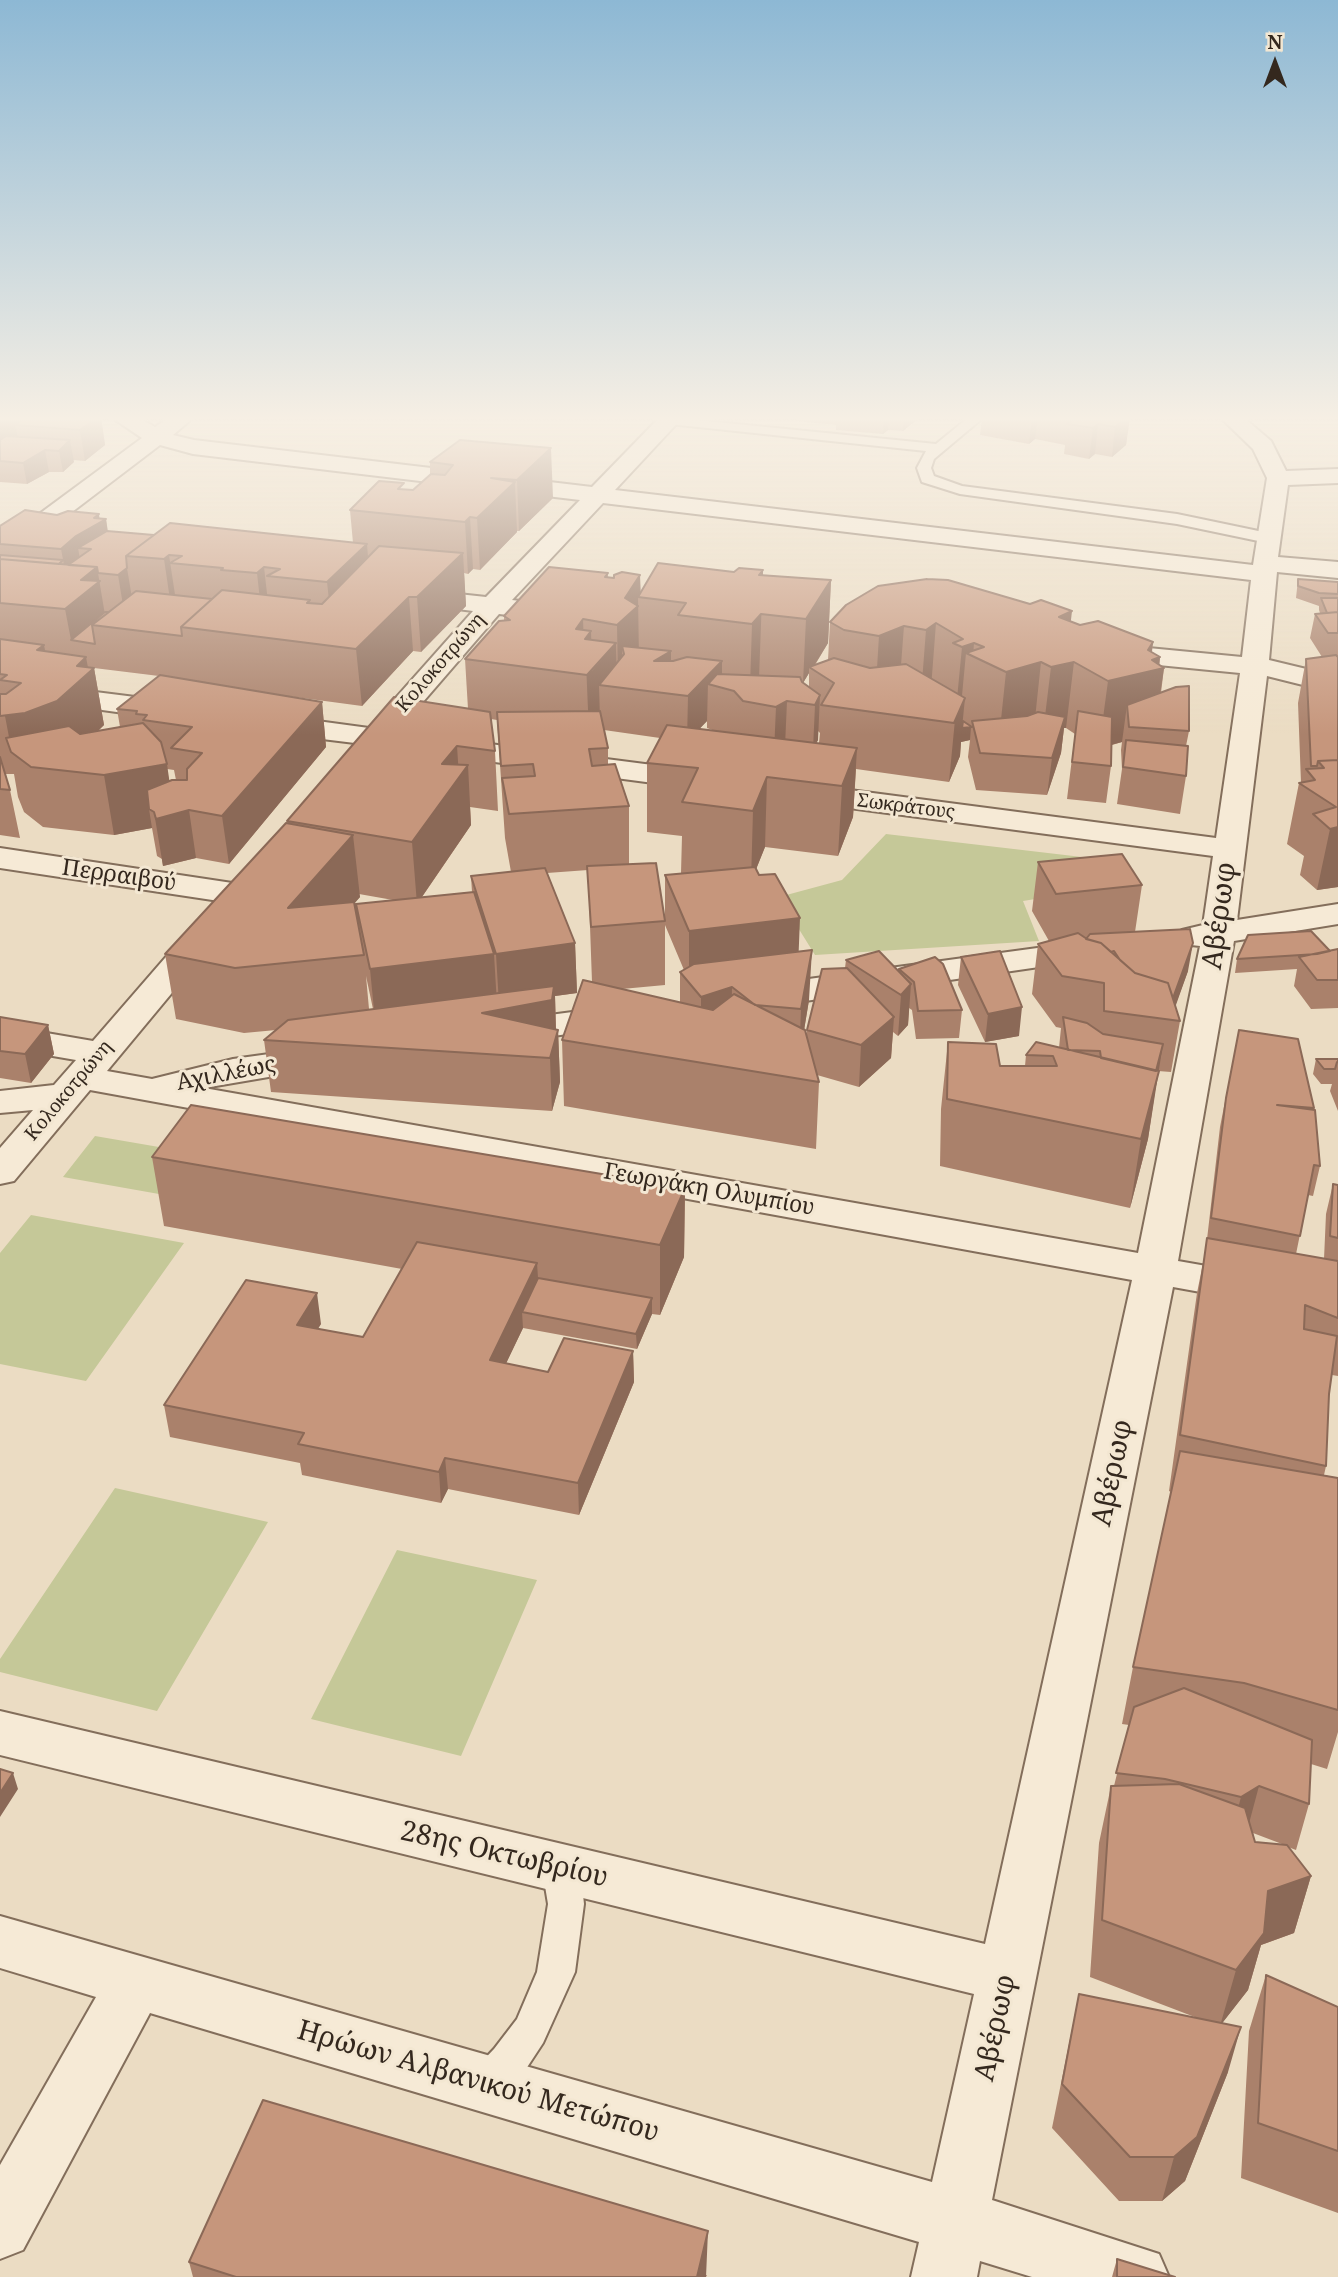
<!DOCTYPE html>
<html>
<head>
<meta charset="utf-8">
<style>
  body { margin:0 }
  #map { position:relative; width:1338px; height:2277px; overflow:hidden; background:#ebdcc3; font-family:"Noto Serif",serif }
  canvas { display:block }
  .north { position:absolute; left:1240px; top:28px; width:70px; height:70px; -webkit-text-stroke:5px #f3e7d2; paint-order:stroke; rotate:0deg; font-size:19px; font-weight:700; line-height:28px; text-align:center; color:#34281e }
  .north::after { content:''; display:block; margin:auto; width:24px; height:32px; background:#34281e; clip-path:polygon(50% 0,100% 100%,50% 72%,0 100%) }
</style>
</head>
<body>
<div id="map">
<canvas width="1338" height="2277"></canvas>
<div class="north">N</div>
</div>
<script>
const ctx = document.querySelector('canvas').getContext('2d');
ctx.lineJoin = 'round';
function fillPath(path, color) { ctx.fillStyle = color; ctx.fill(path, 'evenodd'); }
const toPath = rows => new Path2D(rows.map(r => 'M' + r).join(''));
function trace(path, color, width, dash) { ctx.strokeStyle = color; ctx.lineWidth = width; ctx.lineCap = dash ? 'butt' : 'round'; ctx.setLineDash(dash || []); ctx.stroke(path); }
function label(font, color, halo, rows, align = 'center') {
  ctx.font = font + ' "Noto Serif",serif'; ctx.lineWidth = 6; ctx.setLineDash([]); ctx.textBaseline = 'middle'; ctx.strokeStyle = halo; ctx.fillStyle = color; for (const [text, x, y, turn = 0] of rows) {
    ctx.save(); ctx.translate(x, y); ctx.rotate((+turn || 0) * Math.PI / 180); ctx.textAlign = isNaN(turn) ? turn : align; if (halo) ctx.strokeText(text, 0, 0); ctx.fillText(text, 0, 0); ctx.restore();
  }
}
fillPath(toPath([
  [886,834,1116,861,1115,886,1023,901,1039,941,815,955,779,897,842,880],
  [95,1136,188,1152,159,1194,63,1177],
  [31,1215,184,1243,86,1381,0,1364,0,1253],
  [115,1488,268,1522,157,1711,0,1672,0,1659],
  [397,1550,537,1580,461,1756,311,1719]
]), '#c5c898');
const lane = toPath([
  [666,417,936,444,969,417,984,417,934,459,931,468,934,476,962,486,1177,514,1268,533,1276,538,1268,543,1177,524,960,494,922,482,917,468,926,451,669,424,662,420,666,417],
  [560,1853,573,1857,581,1876,584,1904,575,1972,543,2043,522,2075,501,2097,487,2102,473,2097,468,2084,473,2071,494,2049,517,2019,537,1972,548,1904,542,1868,547,1857,560,1853]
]);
const street = toPath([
  [111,417,137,417,155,427,170,417,194,417,173,435,194,440,592,487,660,417,683,417,615,490,1253,565,1267,478,1253,449,1220,417,1243,417,1271,441,1286,471,1338,469,1338,483,1288,485,1278,557,1338,562,1338,578,1277,572,1269,660,1323,673,1338,683,1338,703,1328,701,1303,685,1267,676,1237,920,1338,904,1338,924,1234,941,1178,1261,1338,1289,1338,1317,1173,1287,992,2200,1159,2254,1169,2277,1032,2277,980,2261,977,2277,911,2277,919,2242,150,2013,23,2250,0,2259,0,2165,96,1997,0,1968,0,1916,932,2182,974,1994,0,1755,0,1711,985,1944,1132,1280,90,1090,14,1181,0,1184,0,1148,33,1110,0,1113,0,1091,54,1085,76,1060,0,1047,0,1025,93,1041,191,928,203,925,215,928,220,935,107,1071,152,1079,233,1059,320,1047,333,1050,338,1058,333,1066,204,1088,1138,1253,1200,946,1182,944,1177,937,1182,930,1203,925,1213,856,804,802,793,799,789,793,793,787,804,784,1216,838,1240,673,1107,660,1097,658,1093,652,1097,646,1107,644,1242,657,1251,580,603,503,512,600,570,607,574,613,570,619,561,621,499,614,397,732,699,771,710,774,714,780,710,786,699,789,381,747,374,749,363,744,273,733,263,730,259,724,263,718,273,715,369,728,473,611,403,602,399,597,403,592,412,589,486,597,580,500,193,454,160,445,9,560,0,562,0,543,142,438,111,417],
  [0,680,175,702,185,705,189,711,185,717,175,720,0,696,0,680],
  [0,848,239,884,251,887,255,894,251,901,239,904,0,868,0,848],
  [1089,941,1101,944,1106,951,1101,958,757,1008,745,1004,739,997,745,990,757,986,1089,941],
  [618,1006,631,1009,636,1017,631,1025,504,1043,491,1040,486,1032,491,1024,504,1021,618,1006]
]);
trace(lane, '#836e5b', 4);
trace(street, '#836e5b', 4);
fillPath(lane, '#f6ead6');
fillPath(street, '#f6ead6');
fillPath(toPath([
  [0,417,101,417,105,445,85,461,73,460,74,462,63,472,49,472,27,484,0,482],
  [796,417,920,417,903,431,888,430,883,434,836,430,836,425,796,421],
  [982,417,1130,417,1126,445,1112,457,1095,454,1089,459,1064,454,1065,445,1035,439,1029,444,980,435],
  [460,440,553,498,519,531,517,531,517,532,480,570,473,569,468,574,464,573,466,606,421,652,413,651,362,706,265,693,322,702,326,747,229,864,196,858,163,866,162,859,157,856,152,828,114,835,43,827,24,812,18,797,14,774,5,774,10,790,20,838,0,835,0,526,57,515,99,514,99,519,106,519,107,531,154,535,353,543,350,510,404,490,413,490,430,474,430,462],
  [94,668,159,676,117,709,120,727,98,731,104,725],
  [167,769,174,770,176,780,169,781],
  [763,570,763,575,831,580,828,643,815,665,828,660,830,622,1071,622,1080,625,1153,642,1152,652,1160,657,1159,665,1164,668,1161,693,1189,731,1186,746,1186,776,1180,814,1117,804,1122,769,1121,750,1122,742,1112,745,1111,766,1106,803,1067,799,1075,734,1066,728,1064,728,1061,753,1047,795,976,790,968,757,970,740,961,742,960,756,949,782,856,769,853,817,838,856,765,847,756,869,798,951,809,1000,804,1030,806,1036,807,1030,845,968,846,960,899,971,899,969,962,1010,959,1038,916,1039,912,1010,909,1008,908,1025,898,1036,893,1032,891,1058,859,1087,817,1075,819,1082,816,1149,564,1106,562,1040,592,982,588,870,547,873,575,943,577,993,555,996,556,1029,558,1030,560,1082,552,1111,271,1092,264,1040,276,1030,244,1033,176,1019,165,954,288,824,287,821,468,709,465,659,504,621,504,616,608,573,608,577,641,593,734,572],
  [809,673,809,687,803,683],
  [491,719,497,720,505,838,511,872,471,876,472,892,422,897,471,825,470,807,498,811,495,751],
  [707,721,707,728,715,731,699,729],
  [604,730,660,738,647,763,647,832,682,836,681,873,686,873,665,875,665,919,629,864,629,806,608,765,608,748],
  [818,731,820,733,819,743,816,743,818,740],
  [359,894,393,900,356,904,358,925,354,903,360,897],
  [665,925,684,970,680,972,680,1002,622,989,665,985],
  [366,976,373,1009,369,1009],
  [1298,579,1338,582,1338,887,1317,890,1300,875,1304,856,1287,844,1299,783,1301,783,1298,703,1306,659,1322,657,1310,638,1315,614,1320,613,1319,610,1319,606,1296,598],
  [1038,862,1142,885,1135,932,1188,971,1175,1006,1180,1021,1171,1072,1158,1071,1148,1139,1130,1208,940,1166,941,1109,948,1042,1000,1066,1025,1066,1026,1055,1059,1048,1061,1028,1056,1027,1032,994,1038,944,1049,941,1032,911],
  [1338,949,1338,1008,1311,1009,1294,986,1297,969,1235,973,1237,959,1330,951],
  [961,957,1019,1036,985,1042,958,985],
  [0,1017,48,1025,54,1054,31,1083,0,1078],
  [1239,1030,1314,1108,1320,1166,1313,1196,1308,1195,1296,1254,1324,1259,1326,1214,1333,1184,1338,1185,1338,1376,1332,1375,1329,1394,1326,1466,1324,1475,1338,1478,1338,1732,1327,1769,1311,1764,1309,1804,1296,1850,1288,1847,1311,1876,1294,1933,1261,1945,1248,1990,1222,2023,1228,2072,1185,2181,1162,2201,1119,2201,1052,2128,1079,1994,1200,2019,1090,1977,1099,1843,1111,1786,1114,1786,1129,1725,1122,1724,1133,1667,1171,1492,1169,1491,1197,1293,1206,1248,1220,1127],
  [1253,1833,1282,1844,1255,1842],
  [1316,1059,1338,1059,1338,1111,1330,1091,1332,1084,1321,1084,1313,1074],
  [152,1157,685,1188,684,1257,660,1315,652,1314,637,1349,523,1328,506,1363,548,1372,633,1351,634,1382,579,1515,448,1489,441,1503,302,1475,300,1463,170,1437,164,1405,321,1324,317,1329,363,1337,402,1269,164,1226],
  [1266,1975,1338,2007,1338,2213,1241,2178,1249,2031],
  [1117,2259,1175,2277,1112,2277],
  [189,2262,707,2275,706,2277,193,2277]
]), '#aa816b');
fillPath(toPath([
  [0,417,32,417,15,425,18,439,0,448],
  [98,417,101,417,105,445,85,461,80,430],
  [884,417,889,417,888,430,883,434],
  [904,417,920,417,903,431],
  [1032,417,1038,417,1035,439,1029,444],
  [1128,417,1130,417,1126,445,1112,457,1115,427],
  [1098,424,1095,454,1089,459,1093,428],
  [70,440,74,462,63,472,59,451],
  [551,448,553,498,519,531,517,480],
  [45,450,49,472,27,484,23,463],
  [515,482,517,532,480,570,477,518],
  [99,514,100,523,106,519,114,571,98,573,107,627,92,625,71,640,65,609,81,580,91,549,78,548,82,571,65,570,61,549],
  [470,517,473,569,468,574,465,522],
  [367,544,371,597,333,636,327,582],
  [463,553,466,606,421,652,417,597],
  [169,555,177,608,172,613,164,559],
  [264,567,270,620,263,627,257,573],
  [127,568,134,610,125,617,118,575],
  [763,570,759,678,750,688,752,624,759,575],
  [640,575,641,598,638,597,639,661,622,646,622,677,618,680,617,625,625,598],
  [831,580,828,643,812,669,809,667,809,673,803,683,806,619],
  [409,597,413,651,362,706,356,649],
  [1072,611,1066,664,1074,662,1066,728,1064,728,1061,753,1047,795,1052,758,1043,733,1051,667,1059,617],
  [583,619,585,675,576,629],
  [936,623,931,688,921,695,926,630],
  [904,626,899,691,875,701,879,636],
  [591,631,592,671,616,643,617,687,599,685,600,720,589,733,585,639],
  [1153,642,1149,672,1152,660,1160,657,1159,669,1164,668,1155,729,1127,705,1122,742,1099,748,1108,681,1148,650],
  [974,643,973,657,966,653,961,706,965,698,962,728,971,727,970,740,961,742,960,756,949,782,962,647],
  [44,645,55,702,77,666,86,657,89,673,94,668,104,725,68,759,12,753,5,716,37,650],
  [671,651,671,694,654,661],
  [722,661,722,688,708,684,707,721,687,742,688,696],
  [1041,662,1034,728,999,739,1006,672],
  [820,695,818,740,813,750,815,705],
  [787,701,785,746,774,753,776,707],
  [322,702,326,747,229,864,222,816],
  [457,746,459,777,468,765,471,825,417,904,412,842,442,764],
  [857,748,853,817,838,856,842,786],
  [167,764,174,814,189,810,196,858,163,866,154,812,149,809,152,828,114,835,104,775],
  [767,777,765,847,751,882,753,811],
  [1338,827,1338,887,1317,890,1330,829],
  [353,835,360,897,305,961,288,908],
  [800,918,798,968,689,981,689,931],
  [575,943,577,993,555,996,556,1035,558,1030,560,1082,552,1111,550,1058,482,1013,499,1004,496,954],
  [1193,943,1188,971,1171,1019,1173,999],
  [812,950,809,1000,799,1061,801,1009],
  [494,954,497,1005,375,1020,370,969],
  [911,984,908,1025,898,1036,901,995],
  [732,987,731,1038,701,1048,701,997],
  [1022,1007,1019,1036,985,1042,988,1014],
  [894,1017,891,1058,859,1087,861,1045],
  [48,1025,54,1054,31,1083,25,1054],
  [1163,1044,1148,1139,1130,1208,1141,1139,1153,1081],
  [685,1188,684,1257,660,1315,660,1245],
  [537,1263,539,1293,522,1312,523,1328,493,1391,490,1360],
  [317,1293,321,1324,301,1356,297,1325],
  [652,1298,652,1314,637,1349,636,1334],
  [633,1351,634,1382,579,1515,578,1483],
  [445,1458,448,1489,441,1503,439,1472],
  [13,1773,18,1789,0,1817,0,1793],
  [1259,1786,1247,1831,1229,1843,1241,1797],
  [1311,1876,1294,1933,1261,1945,1248,1990,1220,2026,1236,1970,1268,1891],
  [1241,2027,1228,2072,1185,2181,1162,2201,1174,2157],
  [708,2231,706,2277,697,2277]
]), '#8b6957');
const building = toPath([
  [26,417,98,417,80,430,15,425,26,417],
  [1076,417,1128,417,1115,427,1098,424,1093,428,1067,424,1076,417],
  [6,436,70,440,59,451,45,450,23,463,0,461,0,440,6,436],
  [460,440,551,448,517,480,491,478,515,482,477,518,470,517,465,522,350,510,379,481,404,483,398,489,413,490,431,474,445,475,453,465,430,462,460,440],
  [25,510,57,515,68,511,99,514,94,518,106,519,76,536,61,549,0,544,0,526,25,510],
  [170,523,367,544,327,582,267,576,280,569,264,567,257,573,221,570,223,568,170,563,182,556,169,555,164,559,126,556,170,523],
  [107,531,154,535,126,556,127,568,118,575,98,573,97,567,68,565,91,549,78,548,107,531],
  [379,546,463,553,417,597,409,597,356,649,181,627,222,590,310,600,307,603,322,604,379,546],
  [0,555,63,560,59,564,0,559,0,555],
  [0,559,97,567,81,580,100,581,65,609,0,603,0,559],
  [658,563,734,572,739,568,763,570,759,575,831,580,806,619,761,614,752,624,678,615,686,603,638,597,658,563],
  [549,567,608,573,605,577,614,578,614,575,622,572,640,575,625,598,638,606,617,625,583,619,576,629,591,631,585,639,616,643,587,675,465,659,499,621,510,620,504,616,549,567],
  [927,579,948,580,1030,604,1041,600,1072,611,1059,617,1080,625,1098,621,1153,642,1148,650,1160,657,1152,660,1164,668,1108,681,1074,662,1051,667,1041,662,1006,672,966,653,984,647,974,643,962,647,953,643,963,639,936,623,926,630,904,626,879,636,844,630,830,622,846,605,878,586,927,579],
  [1298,579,1338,582,1338,594,1319,593,1298,586,1298,579],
  [136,591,212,599,181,627,182,636,92,625,136,591],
  [1321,598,1338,598,1338,612,1327,613,1321,598],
  [105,612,109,612,92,625,95,644,71,640,105,612],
  [1338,612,1338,633,1328,633,1315,614,1338,612],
  [0,639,44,645,37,650,86,657,77,666,94,668,57,701,25,713,0,716,0,694,6,694,21,683,0,680,7,675,0,674,0,639],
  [622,646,671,651,654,661,673,661,687,657,722,661,688,696,599,685,624,654,622,646],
  [1336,655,1338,657,1338,760,1318,761,1317,766,1311,766,1306,659,1336,655],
  [834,658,870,668,906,664,965,698,954,723,821,705,834,683,809,667,834,658],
  [717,674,800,677,802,682,820,695,815,705,787,701,776,707,743,701,734,691,708,684,717,674],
  [160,675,322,702,222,816,189,810,156,819,154,812,149,809,147,790,172,780,187,780,187,769,202,753,171,748,192,727,143,720,147,715,136,714,137,711,117,709,160,675],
  [1189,686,1189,731,1129,727,1127,705,1176,687,1189,686],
  [394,697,490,712,495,751,457,746,442,764,468,765,412,842,287,821,394,697],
  [600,711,608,748,589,749,592,766,615,764,629,806,509,814,502,778,535,776,533,764,501,766,497,712,600,711],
  [1078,711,1112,717,1111,766,1072,762,1078,711],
  [1038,712,1065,717,1052,758,980,753,972,721,1027,716,1038,712],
  [963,721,972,727,962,728,963,721],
  [143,723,161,742,167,764,104,775,31,767,11,752,6,738,69,726,80,734,143,723],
  [667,725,857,748,842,786,767,777,753,811,682,802,698,768,647,763,667,725],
  [1126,740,1188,746,1186,776,1123,767,1126,740],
  [0,757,10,790,0,789,0,757],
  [1338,760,1338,827,1330,829,1313,814,1336,807,1299,783,1315,780,1306,769,1324,768,1318,761,1338,760],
  [286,823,353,835,288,908,354,902,364,955,235,968,165,954,286,823],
  [1122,854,1142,885,1056,894,1038,862,1122,854],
  [656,863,665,921,591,927,587,866,656,863],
  [755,867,759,875,775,874,800,918,689,931,665,875,755,867],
  [545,868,575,943,496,954,471,876,545,868],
  [474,892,494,954,370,969,356,904,474,892],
  [1190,929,1193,943,1173,998,1168,983,1135,973,1120,960,1114,951,1111,952,1101,943,1086,939,1090,934,1190,929],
  [1311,931,1330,951,1317,954,1237,959,1248,935,1311,931],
  [1078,933,1087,939,1101,943,1135,973,1168,983,1180,1021,1104,1011,1104,983,1062,976,1038,944,1078,933],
  [1338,949,1338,980,1317,980,1299,957,1338,949],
  [812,950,801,1009,755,1005,732,987,701,997,680,972,694,964,812,950],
  [879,951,911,984,901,995,846,960,879,951],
  [1000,951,1022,1007,988,1014,961,957,1000,951],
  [935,957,943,964,962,1010,918,1011,914,982,899,969,935,957],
  [847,968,894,1017,861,1045,807,1030,822,969,847,968],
  [583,980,713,1010,734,994,805,1030,819,1082,562,1040,583,980],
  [554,986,552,1000,482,1013,558,1030,550,1058,264,1040,288,1020,554,986],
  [0,1017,48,1025,25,1054,0,1051,0,1017],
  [1063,1017,1087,1023,1103,1034,1163,1044,1156,1071,1101,1058,1100,1051,1068,1050,1063,1017],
  [1239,1030,1298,1039,1314,1108,1277,1105,1315,1110,1320,1166,1314,1165,1300,1236,1211,1218,1226,1098,1239,1030],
  [948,1042,996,1044,1000,1066,1057,1066,1053,1056,1026,1055,1036,1042,1159,1071,1141,1139,947,1099,948,1042],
  [1316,1059,1338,1059,1338,1062,1337,1062,1335,1069,1324,1069,1316,1059],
  [191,1105,685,1188,660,1245,152,1157,191,1105],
  [1333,1184,1338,1185,1338,1238,1330,1236,1333,1184],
  [1207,1238,1338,1261,1338,1318,1305,1305,1304,1329,1337,1336,1329,1394,1326,1466,1180,1435,1207,1238],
  [417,1242,537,1263,490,1360,548,1372,564,1338,633,1351,578,1483,445,1458,439,1472,298,1444,304,1433,164,1405,246,1280,317,1293,297,1325,363,1337,417,1242],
  [538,1278,652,1298,636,1334,522,1312,538,1278],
  [1180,1451,1338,1478,1338,1710,1244,1683,1133,1667,1180,1451],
  [1184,1688,1312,1740,1309,1804,1259,1786,1241,1797,1165,1779,1116,1773,1134,1707,1184,1688],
  [0,1769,13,1773,0,1793,0,1769],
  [1179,1784,1245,1808,1255,1842,1287,1845,1311,1876,1268,1891,1264,1933,1236,1970,1102,1920,1111,1786,1179,1784],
  [1266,1975,1338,2007,1338,2151,1258,2123,1266,1975],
  [1079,1994,1241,2027,1197,2137,1174,2157,1130,2157,1062,2084,1079,1994],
  [263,2100,708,2231,697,2277,236,2277,189,2262,263,2100],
  [1117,2259,1175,2277,1117,2277,1117,2259]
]);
fillPath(building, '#c6967c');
trace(building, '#8b6957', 2);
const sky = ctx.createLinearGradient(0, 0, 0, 735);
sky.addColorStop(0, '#8db8d4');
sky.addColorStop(0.57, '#f6efe4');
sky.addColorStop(1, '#f6efe400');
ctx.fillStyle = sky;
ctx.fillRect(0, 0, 1338, 735);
label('19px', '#34281e', '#f3e7d2', [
  ["Κολοκοτρώνη",441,663,-49],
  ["Σωκράτους",906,807,7],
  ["Κολοκοτρώνη",69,1091,-50]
]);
label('23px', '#34281e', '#f3e7d2', [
  ["Περραιβού",119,876,8],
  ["Αχιλλέως",226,1074,-11],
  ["Γεωργάκη Ολυμπίου",709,1190,10]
]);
label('28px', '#34281e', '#f3e7d2', [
  ["Αβέρωφ",1220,916,-82],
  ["Αβέρωφ",1113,1473,-78],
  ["28ης Οκτωβρίου",504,1855,13],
  ["Αβέρωφ",996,2028,-78],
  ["Ηρώων Αλβανικού Μετώπου",478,2082,16]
]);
</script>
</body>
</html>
